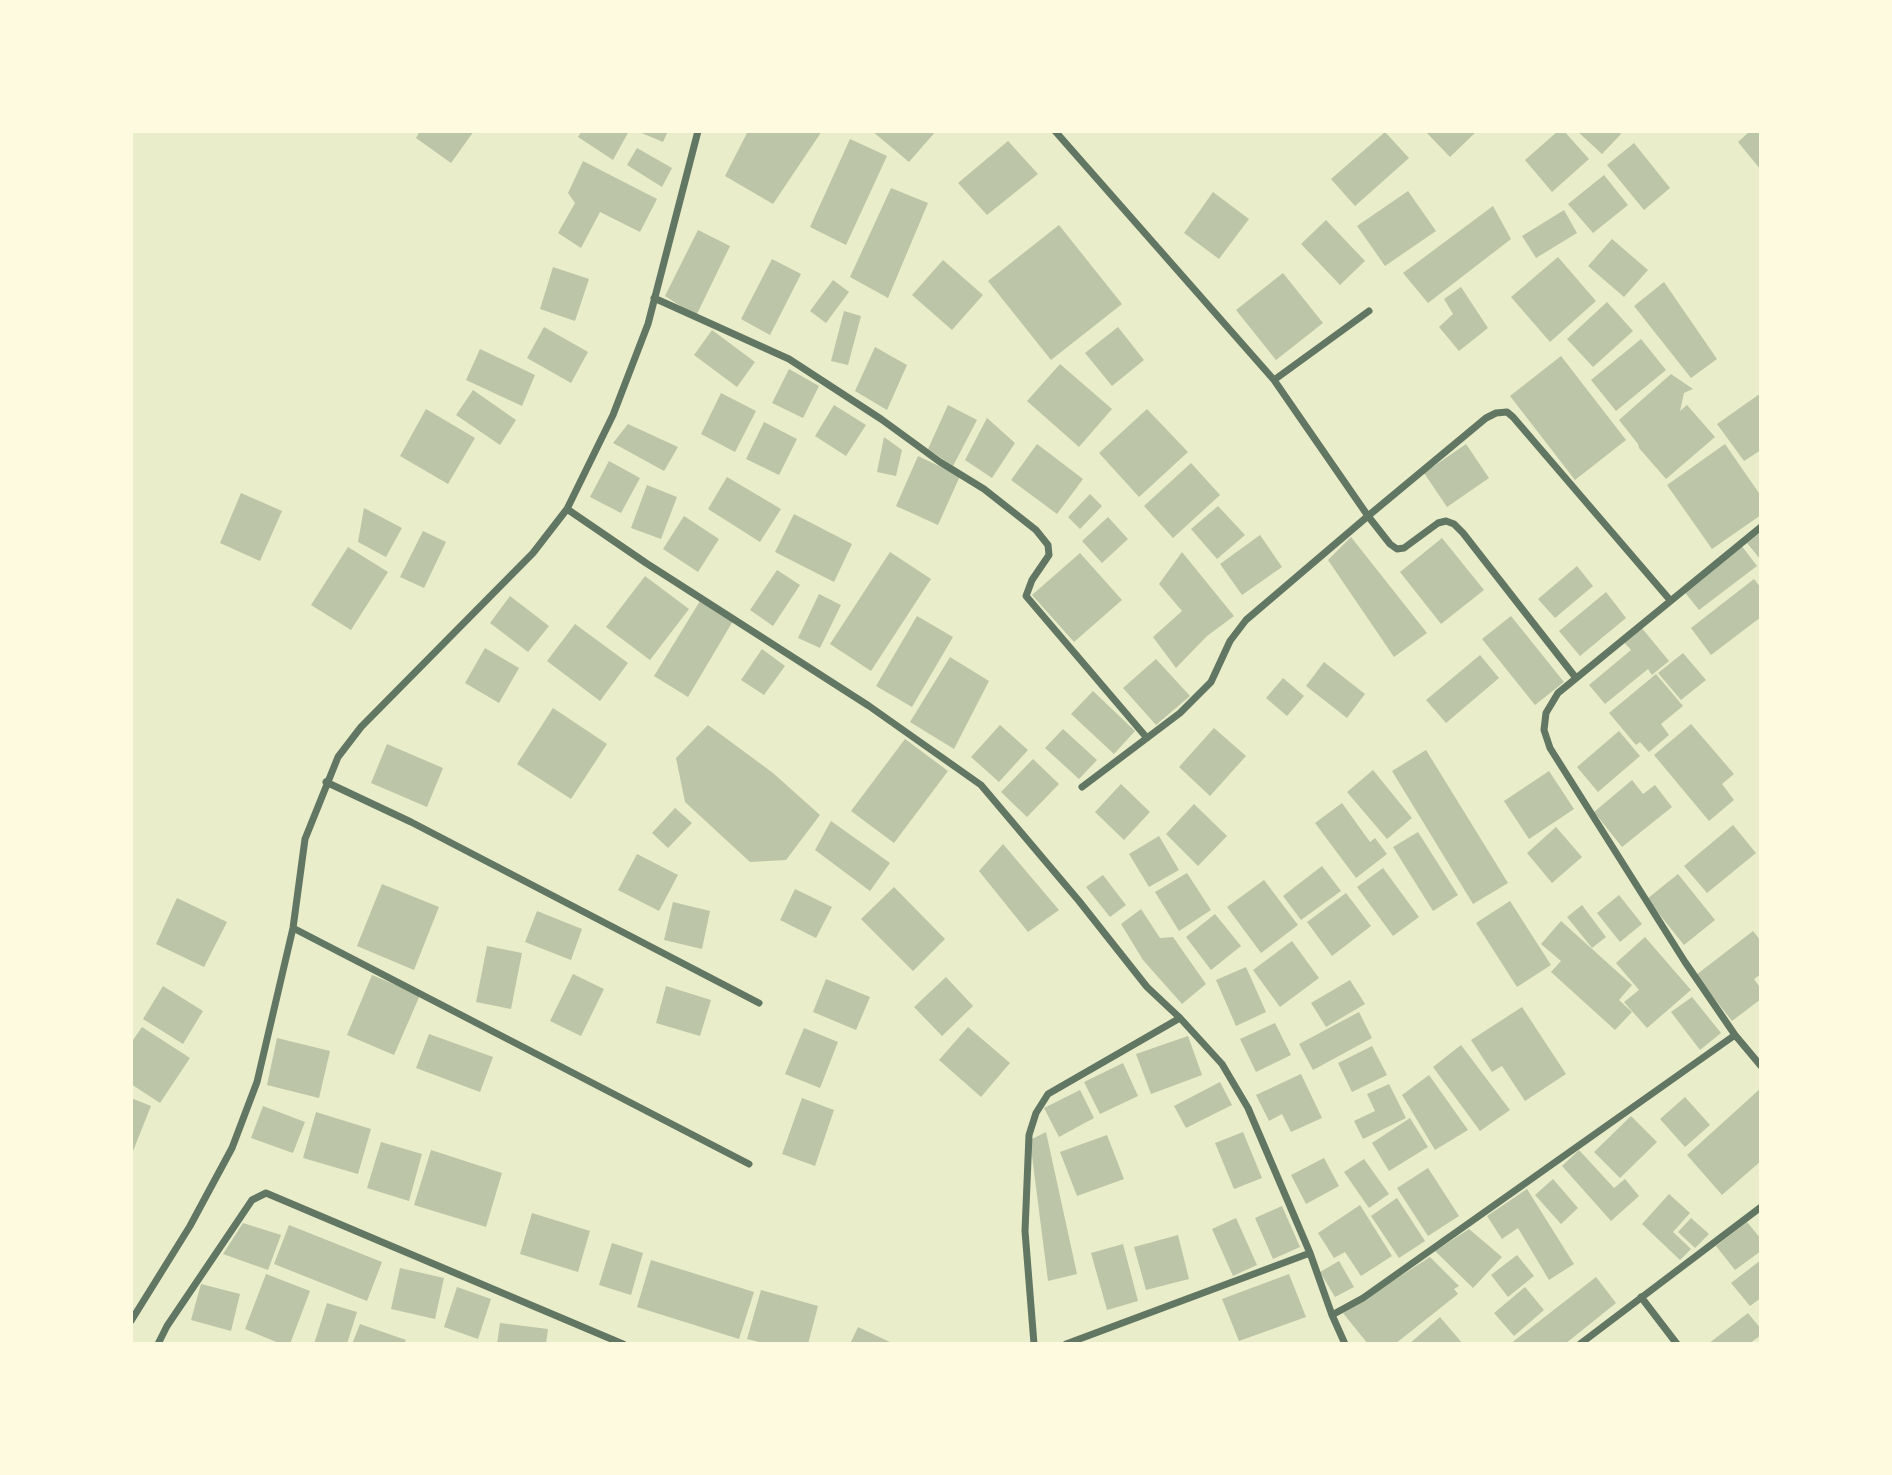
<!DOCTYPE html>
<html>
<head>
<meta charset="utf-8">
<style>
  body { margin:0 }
  #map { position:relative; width:1892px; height:1475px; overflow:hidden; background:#e9edc9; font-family:Karla,sans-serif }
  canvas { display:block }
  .frame { position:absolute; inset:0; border:133px solid #fefae0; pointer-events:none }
</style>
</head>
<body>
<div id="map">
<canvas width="1892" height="1475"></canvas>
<div class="frame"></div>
</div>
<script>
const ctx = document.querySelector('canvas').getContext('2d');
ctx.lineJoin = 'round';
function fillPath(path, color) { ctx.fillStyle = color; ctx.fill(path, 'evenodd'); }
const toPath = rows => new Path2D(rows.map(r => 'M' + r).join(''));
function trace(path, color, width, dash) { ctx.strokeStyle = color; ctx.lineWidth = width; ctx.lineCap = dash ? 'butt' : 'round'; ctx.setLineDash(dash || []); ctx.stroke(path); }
fillPath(toPath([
  [420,131,474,131,451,163,416,138],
  [582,131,629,131,613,160,578,137],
  [637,131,668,131,663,142],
  [748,131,822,131,773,204,725,176],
  [872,131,936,131,909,162],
  [1425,131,1477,131,1450,157],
  [1558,131,1564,131,1589,159,1552,192,1525,160],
  [1577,131,1618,131,1621,134,1602,154],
  [1750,131,1761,131,1761,170,1738,142],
  [1385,132,1409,158,1355,206,1331,179],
  [850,139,887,156,846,245,810,227],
  [1008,141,1038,174,987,215,958,183],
  [1634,143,1670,188,1644,210,1607,165],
  [637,148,672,168,662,187,627,165],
  [583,161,657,199,640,232,600,212,581,248,558,233,575,203,568,193],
  [1604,175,1628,205,1593,233,1568,204],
  [891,188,928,203,888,298,850,277],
  [1408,191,1436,231,1385,266,1357,226],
  [1213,192,1249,219,1219,259,1184,233],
  [1493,206,1511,239,1428,303,1403,273],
  [1564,210,1577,233,1536,258,1522,236],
  [1326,220,1365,261,1340,285,1301,244],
  [1059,225,1122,304,1051,360,988,281],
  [698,230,730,246,696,316,665,296],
  [1612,239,1648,270,1624,297,1588,266],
  [1558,257,1596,301,1550,342,1511,297],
  [772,259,801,274,770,335,741,319],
  [943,260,983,295,952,330,912,295],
  [553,267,589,279,575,321,540,309],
  [1283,273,1323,323,1276,360,1236,310],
  [833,280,849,292,826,323,810,311],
  [1664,282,1717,359,1691,378,1634,306],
  [1461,287,1488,328,1459,351,1439,327,1453,314,1444,299],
  [1607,302,1633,331,1593,367,1567,339],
  [844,311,861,316,848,365,831,361],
  [544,327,588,352,571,383,527,358],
  [1118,327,1144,360,1112,386,1085,353],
  [712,330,755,362,737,387,694,355],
  [1641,339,1666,370,1616,411,1591,380],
  [875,347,907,365,887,410,855,391],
  [480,349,535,375,522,406,466,380],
  [1561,356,1626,440,1575,480,1510,396],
  [1060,364,1112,409,1079,447,1027,401],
  [789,369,819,386,803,418,772,403],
  [1671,374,1693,389,1684,393,1680,411,1687,405,1715,437,1666,479,1639,448,1638,444,1619,420],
  [473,390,516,420,500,445,456,415],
  [721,393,756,411,735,452,701,434],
  [1761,393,1761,450,1744,461,1717,424],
  [834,405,866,425,846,456,815,436],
  [948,405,977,420,953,466,928,449],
  [426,409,475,438,448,484,400,456],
  [1147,409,1188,452,1139,497,1099,453],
  [987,418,1015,443,992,478,965,460],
  [764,422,797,439,779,475,746,459],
  [628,424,678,447,664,471,613,443],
  [884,437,902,450,896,476,877,472],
  [1037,444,1083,479,1057,514,1011,480],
  [1466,444,1489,478,1447,507,1424,473],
  [1725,444,1761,496,1761,515,1712,549,1667,485],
  [918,456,960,476,938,525,896,506],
  [609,461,640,478,621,513,590,497],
  [1191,463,1220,495,1173,538,1144,506],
  [727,477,781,509,760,542,708,509],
  [647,485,677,497,661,539,631,528],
  [241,493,282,511,260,561,220,543],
  [1090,494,1102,506,1080,529,1068,517],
  [1218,506,1245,535,1217,559,1191,529],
  [364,508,402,528,386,557,358,542],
  [794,514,852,544,834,582,775,552],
  [684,516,719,539,698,572,663,549],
  [1108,517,1128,539,1102,563,1082,541],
  [423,531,446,542,424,588,400,577],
  [1761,532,1761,560,1747,543],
  [1260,535,1282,567,1242,595,1220,564],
  [1351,537,1427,633,1394,657,1328,560],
  [1442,538,1484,590,1441,624,1400,572],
  [1741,545,1757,566,1699,610,1683,590],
  [348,547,388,572,351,630,311,605],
  [890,552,931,579,871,671,830,644],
  [1182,552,1234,616,1207,636,1176,668,1153,637,1182,611,1159,584],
  [1080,553,1122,600,1074,642,1032,595],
  [1577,566,1593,586,1555,618,1538,599],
  [777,570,800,585,773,626,750,610],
  [645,576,689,609,650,660,606,627],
  [1754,579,1761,588,1761,617,1711,655,1691,628],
  [1606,592,1626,618,1580,656,1559,631],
  [819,594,841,605,820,648,798,638],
  [510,596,549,626,528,652,490,623],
  [700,601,733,621,688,697,654,676],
  [917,616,953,637,912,707,876,686],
  [1511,616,1564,682,1535,705,1482,639],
  [575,624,628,663,600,701,547,661],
  [1641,627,1669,661,1652,675,1648,669,1605,704,1589,685,1631,650,1623,641],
  [485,648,519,668,499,703,465,683],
  [762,649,785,666,764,695,741,680],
  [1683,653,1706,680,1681,700,1658,673],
  [1480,655,1499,678,1446,723,1426,700],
  [950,657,989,681,954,749,910,722],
  [1156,659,1190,696,1156,725,1123,688],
  [1324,662,1365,694,1347,718,1306,686],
  [1656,674,1683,706,1661,724,1669,735,1649,752,1640,742,1636,745,1609,713],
  [1283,678,1304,696,1287,716,1266,698],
  [1093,691,1135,731,1114,754,1071,714],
  [553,708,607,744,571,799,517,764],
  [1691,724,1734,774,1722,784,1734,800,1709,821,1654,755],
  [708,725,773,773,820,815,786,860,750,862,685,802,676,758],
  [1000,725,1028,750,999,782,971,757],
  [1214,728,1246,756,1210,796,1179,767],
  [1063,729,1097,760,1079,779,1045,748],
  [1619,731,1640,756,1598,792,1577,767],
  [905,739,948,771,894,843,851,811],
  [387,744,443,768,427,807,371,783],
  [1426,750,1508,883,1473,904,1392,771],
  [1033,759,1059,784,1027,817,1001,792],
  [1373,770,1412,818,1387,839,1347,792],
  [1549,771,1574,809,1529,839,1504,801],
  [1632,780,1643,794,1655,785,1672,807,1622,847,1594,812],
  [1121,784,1150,812,1124,840,1095,812],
  [1342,803,1370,842,1375,838,1387,854,1356,878,1315,823],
  [1194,804,1227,836,1198,866,1166,834],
  [675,808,692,823,668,848,652,833],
  [831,821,890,863,870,891,815,850],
  [1733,825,1756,853,1707,893,1684,866],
  [1556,827,1582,857,1552,883,1527,853],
  [1418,832,1458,895,1433,911,1393,847],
  [1159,836,1179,870,1149,887,1129,854],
  [1003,844,1059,910,1028,932,979,871],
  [637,854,678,875,659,911,618,890],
  [1322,866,1341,891,1301,920,1283,896],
  [1383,868,1419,917,1393,936,1357,887],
  [1187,873,1211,910,1179,931,1155,892],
  [1678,874,1715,920,1684,945,1647,899],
  [1103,875,1126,905,1110,917,1086,887],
  [1264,880,1298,925,1261,953,1227,907],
  [382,884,439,907,414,970,357,946],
  [894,887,945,939,913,971,861,919],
  [795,889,832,907,816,938,780,920],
  [1346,893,1371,926,1332,956,1307,922],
  [1619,895,1642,924,1620,942,1597,913],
  [177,898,227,922,204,967,156,944],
  [1510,901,1551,965,1517,987,1476,923],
  [673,902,710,911,702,949,664,940],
  [1582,905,1606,937,1592,948,1567,917],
  [1141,909,1160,938,1173,937,1206,984,1182,1004,1143,960,1121,924],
  [537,911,582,929,571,960,525,942],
  [1215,914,1241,946,1211,970,1186,937],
  [1561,921,1632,985,1619,1000,1632,1012,1615,1030,1551,972,1561,961,1541,944],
  [1753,931,1761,941,1761,974,1754,979,1761,989,1761,999,1732,1021,1696,975],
  [1645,937,1691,990,1647,1028,1624,1002,1639,990,1616,963],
  [1292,941,1319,978,1280,1007,1253,970],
  [487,946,522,953,511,1009,476,1002],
  [1246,967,1266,1012,1236,1026,1216,980],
  [573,974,604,989,581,1036,550,1021],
  [372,975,420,995,394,1055,347,1035],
  [946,977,973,1006,942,1036,914,1007],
  [826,979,870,997,856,1030,813,1012],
  [1350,980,1365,1004,1326,1027,1311,1003],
  [163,986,203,1011,183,1044,143,1019],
  [666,986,711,1000,700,1036,656,1023],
  [1692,997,1721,1033,1700,1050,1671,1012],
  [1522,1007,1566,1074,1525,1101,1502,1066,1492,1072,1471,1040],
  [1359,1012,1372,1038,1313,1070,1299,1044],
  [1275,1023,1291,1055,1256,1072,1240,1039],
  [142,1027,190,1058,160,1103,131,1084,131,1043],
  [968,1027,1010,1063,981,1097,939,1060],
  [804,1028,838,1042,820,1088,785,1074],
  [429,1034,493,1057,480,1092,416,1068],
  [1188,1036,1202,1075,1151,1094,1136,1054],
  [277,1038,330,1051,319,1098,267,1085],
  [1461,1045,1510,1110,1480,1131,1433,1067],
  [1372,1046,1387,1075,1352,1092,1338,1063],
  [1123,1063,1138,1096,1100,1114,1084,1082],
  [1301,1074,1322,1118,1291,1132,1282,1114,1269,1121,1256,1095],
  [1429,1075,1468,1130,1435,1150,1402,1095],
  [1220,1082,1232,1105,1186,1128,1174,1106],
  [1389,1084,1406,1118,1363,1139,1354,1121,1375,1111,1367,1094],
  [1761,1088,1761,1161,1722,1195,1687,1155],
  [1080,1090,1094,1118,1059,1137,1044,1108],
  [1685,1097,1710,1125,1685,1147,1660,1119],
  [131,1098,151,1106,131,1156],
  [802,1098,834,1110,815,1166,782,1154],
  [263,1106,305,1122,293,1153,251,1138],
  [316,1112,371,1129,358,1174,303,1158],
  [1631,1116,1657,1142,1620,1178,1594,1152],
  [1410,1118,1428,1147,1389,1171,1372,1143],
  [1046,1132,1077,1274,1048,1281,1030,1140],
  [1243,1132,1262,1178,1234,1189,1215,1143],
  [1107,1135,1124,1179,1077,1196,1060,1152],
  [381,1142,422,1154,409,1201,367,1188],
  [431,1150,502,1173,486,1227,414,1205],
  [1579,1150,1614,1188,1625,1179,1639,1196,1611,1221,1562,1166],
  [1324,1158,1339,1186,1306,1204,1291,1175],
  [1364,1159,1389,1194,1369,1208,1344,1172],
  [1428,1168,1459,1216,1428,1236,1397,1188],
  [1553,1179,1578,1208,1561,1224,1535,1195],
  [1527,1189,1574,1264,1549,1280,1518,1228,1502,1239,1487,1216],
  [1669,1194,1690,1213,1673,1232,1691,1249,1680,1260,1642,1224],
  [1397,1198,1425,1241,1399,1258,1371,1216],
  [1360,1205,1392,1256,1361,1276,1345,1252,1334,1258,1318,1233],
  [1282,1206,1300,1247,1273,1259,1255,1218],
  [532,1213,590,1231,578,1272,520,1254],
  [1236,1218,1257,1265,1233,1276,1212,1229],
  [1691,1218,1709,1234,1695,1248,1678,1232],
  [1747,1222,1761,1239,1761,1251,1735,1270,1716,1246],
  [243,1223,281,1235,268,1270,223,1254],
  [289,1225,382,1262,367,1301,274,1264],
  [1469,1229,1502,1257,1473,1288,1435,1251],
  [1178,1235,1189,1279,1146,1290,1134,1247],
  [612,1243,643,1253,631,1295,599,1285],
  [1123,1244,1138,1301,1107,1310,1091,1253],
  [1517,1255,1534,1276,1508,1297,1491,1275],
  [1430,1257,1459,1286,1454,1289,1458,1294,1395,1344,1368,1344,1343,1313],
  [651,1260,754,1292,739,1339,637,1307],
  [1761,1260,1761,1298,1750,1306,1731,1283],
  [1339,1261,1354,1287,1335,1297,1320,1272],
  [400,1268,444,1278,435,1319,391,1309],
  [266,1274,310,1291,290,1344,281,1344,245,1329],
  [1289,1274,1306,1317,1239,1341,1222,1299],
  [1596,1277,1616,1303,1565,1344,1510,1344],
  [201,1284,240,1294,231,1331,191,1320],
  [457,1287,491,1299,478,1339,444,1327],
  [1525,1287,1544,1310,1514,1336,1494,1313],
  [761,1290,818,1306,808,1344,767,1344,747,1339],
  [327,1303,357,1312,347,1344,314,1344],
  [1748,1313,1761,1329,1761,1335,1749,1344,1708,1344],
  [1440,1317,1463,1344,1409,1344],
  [500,1323,548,1329,546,1344,497,1344],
  [360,1324,406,1340,404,1344,352,1344],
  [858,1327,894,1344,850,1344]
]), '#bcc5a7');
trace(toPath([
  [1055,131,1274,380,1368,516,1390,544,1397,549,1404,548,1438,523,1446,521,1454,524,1463,533,1576,678],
  [654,298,789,359,881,419,940,462,984,489,1036,530,1048,545,1049,555,1032,580,1026,596,1147,738],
  [1274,380,1369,311],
  [567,509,646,563,869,706,981,785,1079,901,1147,987,1180,1018,1222,1064,1248,1108,1310,1253,1332,1315,1345,1344],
  [1761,527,1558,693,1546,713,1544,730,1550,748,1685,962,1735,1035,1761,1066],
  [326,782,411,822,759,1003],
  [1082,787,1180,713,1211,682,1230,641,1246,620,1368,516,1486,418,1496,413,1507,412,1513,417,1670,600],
  [293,928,749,1164],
  [1641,1297,1677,1344],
  [1332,1315,1363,1298,1735,1035],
  [131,1321,190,1226,232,1148,257,1082,293,928,305,839,338,757,361,727,533,553,567,509,613,415,648,324,698,131],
  [158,1344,167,1326,252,1200,266,1193,623,1344],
  [1034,1344,1025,1231,1029,1135,1036,1113,1048,1094,1180,1018],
  [1066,1344,1310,1253],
  [1580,1344,1761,1207]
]), '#617663', 7);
</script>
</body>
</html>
